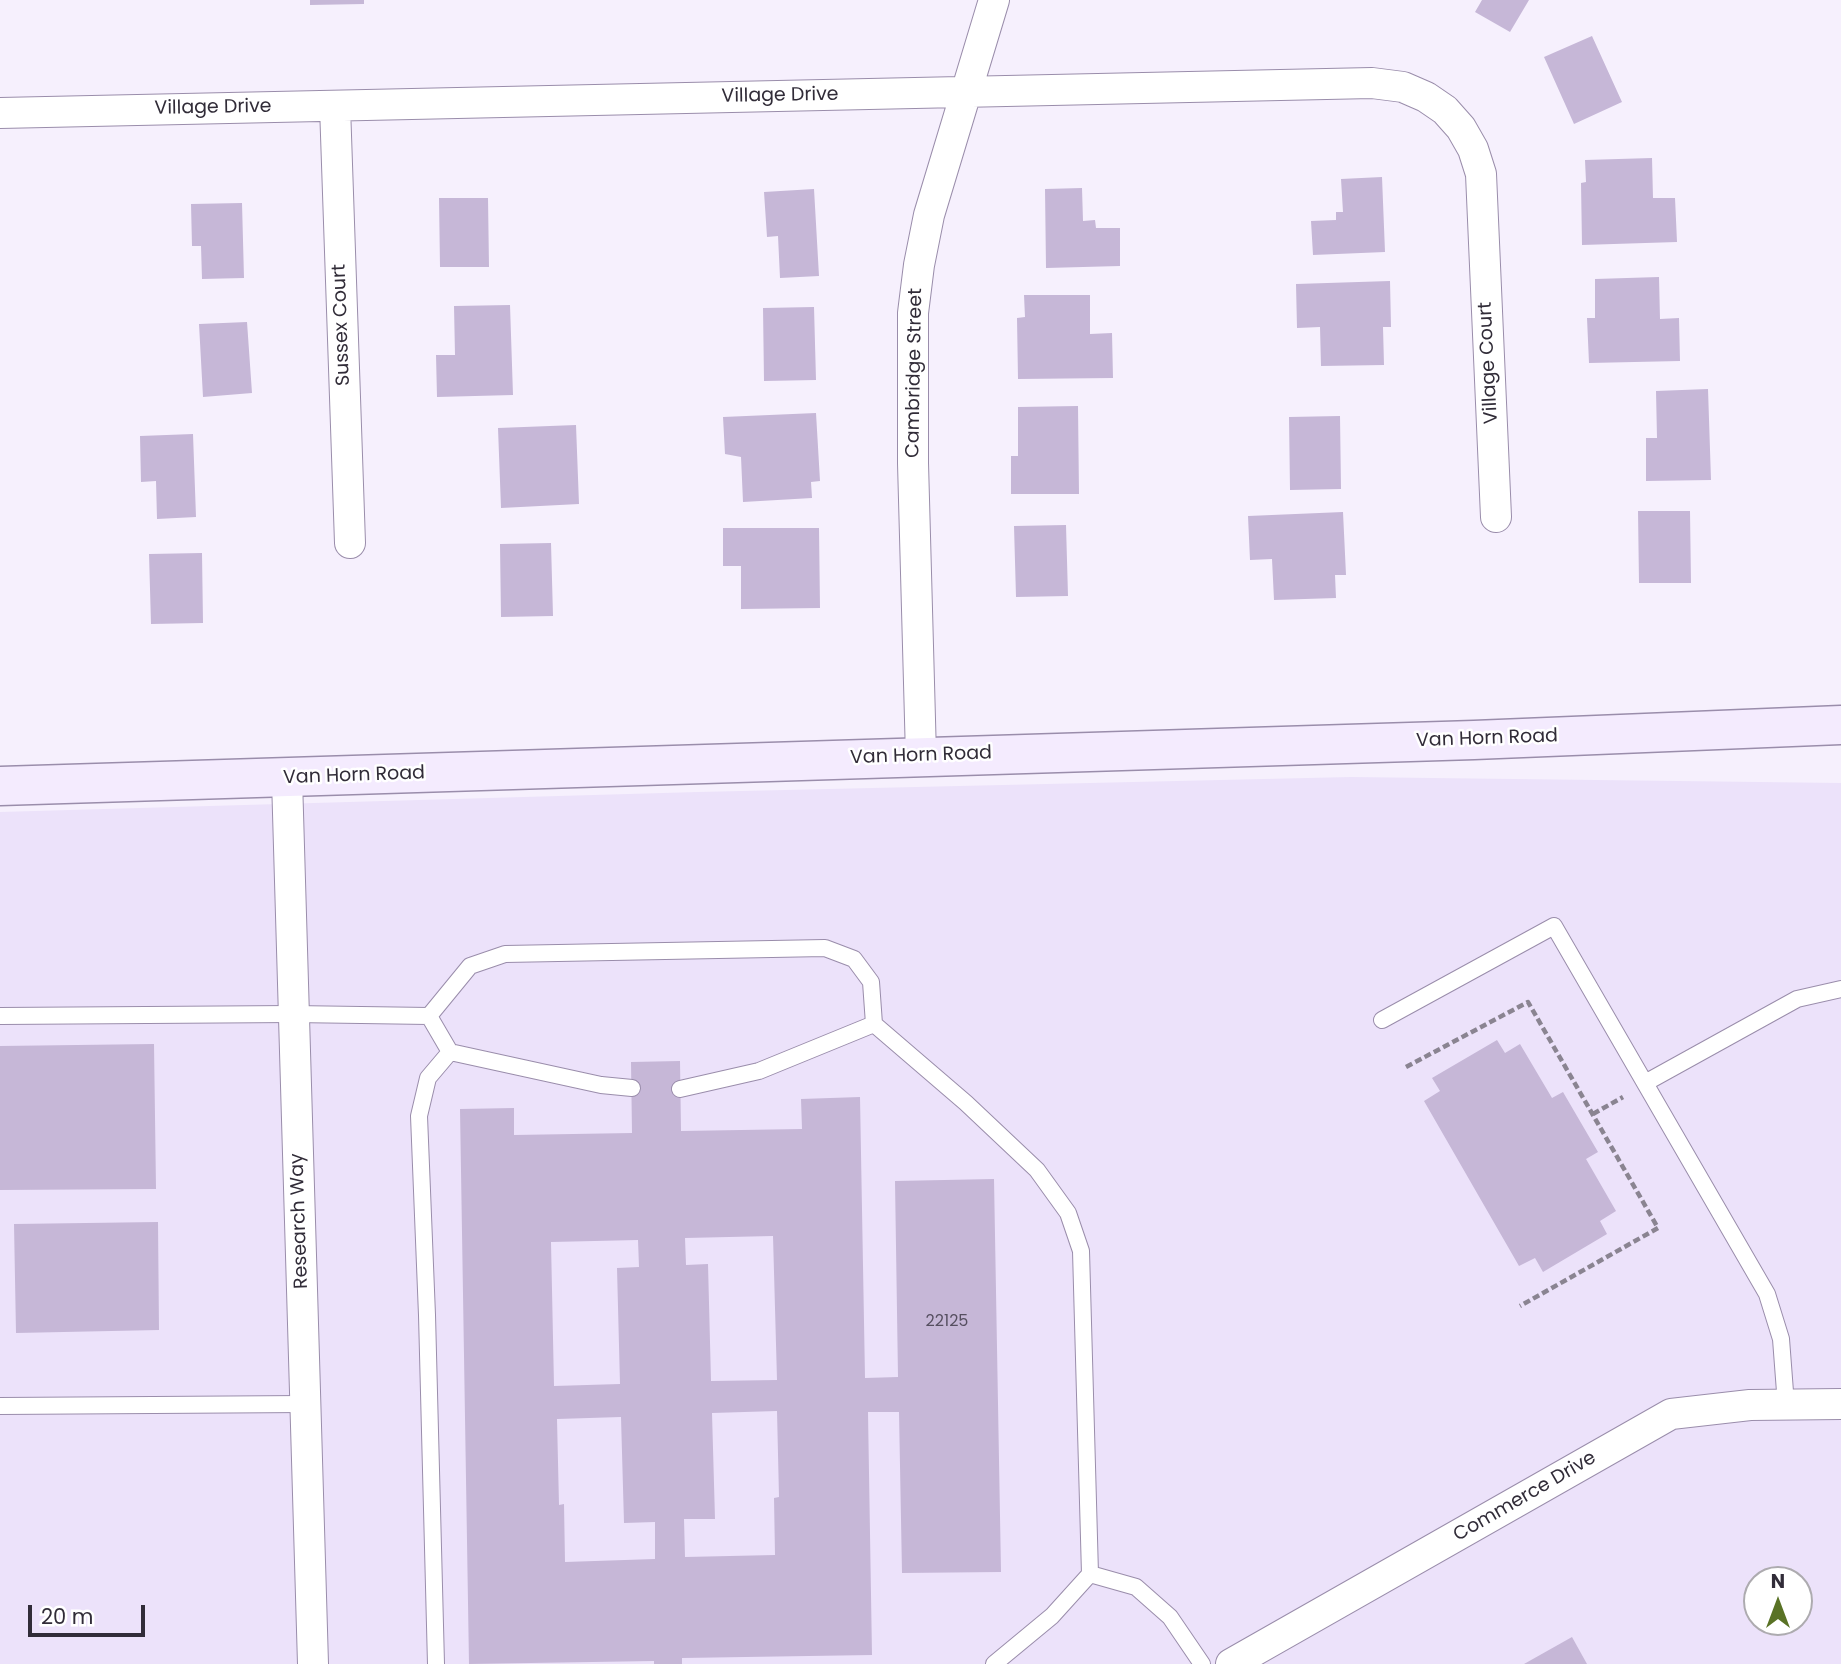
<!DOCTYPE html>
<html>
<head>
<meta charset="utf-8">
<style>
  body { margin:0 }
  #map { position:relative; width:1841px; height:1664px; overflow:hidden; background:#f6f0fd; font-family:Poppins,sans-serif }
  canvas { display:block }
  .north { position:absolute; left:1743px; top:1566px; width:70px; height:70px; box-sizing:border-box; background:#fff; border:2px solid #adabaf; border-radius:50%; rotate:0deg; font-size:19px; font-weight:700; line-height:28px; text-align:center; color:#312c38 }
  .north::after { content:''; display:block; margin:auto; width:24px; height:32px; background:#597225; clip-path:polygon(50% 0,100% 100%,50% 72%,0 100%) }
  .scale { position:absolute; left:28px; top:1605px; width:117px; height:32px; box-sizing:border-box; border:4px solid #312c38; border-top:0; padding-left:9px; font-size:21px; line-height:24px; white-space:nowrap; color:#312c38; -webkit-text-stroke:5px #fff; paint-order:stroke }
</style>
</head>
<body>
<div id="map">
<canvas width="1841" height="1664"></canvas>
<div class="north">N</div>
<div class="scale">20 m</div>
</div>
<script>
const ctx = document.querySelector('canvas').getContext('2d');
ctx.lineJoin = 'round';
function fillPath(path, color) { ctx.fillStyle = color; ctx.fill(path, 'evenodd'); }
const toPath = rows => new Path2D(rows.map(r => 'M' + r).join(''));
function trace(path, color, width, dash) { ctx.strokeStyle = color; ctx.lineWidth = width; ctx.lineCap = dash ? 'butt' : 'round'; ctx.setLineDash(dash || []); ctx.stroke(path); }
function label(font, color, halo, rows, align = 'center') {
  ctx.font = font + ' Poppins,sans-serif'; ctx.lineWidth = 5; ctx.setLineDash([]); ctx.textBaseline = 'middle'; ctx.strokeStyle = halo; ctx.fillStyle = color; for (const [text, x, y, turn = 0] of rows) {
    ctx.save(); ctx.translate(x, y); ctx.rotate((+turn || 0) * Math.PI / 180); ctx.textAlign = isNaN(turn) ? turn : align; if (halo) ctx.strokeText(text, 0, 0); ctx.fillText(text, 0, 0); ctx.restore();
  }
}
fillPath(toPath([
  [1351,777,1841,783,1841,1664,0,1664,0,812,698,792],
  [1757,1580,1799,1580,1799,1622,1757,1622]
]), '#ece2fa');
fillPath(toPath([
  [310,0,364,0,364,4,310,5],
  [1482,0,1529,0,1510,32,1475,12],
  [1592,36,1622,102,1574,124,1544,57],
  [1652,158,1653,198,1675,198,1677,242,1582,245,1581,183,1586,182,1585,160],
  [1382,177,1385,252,1313,255,1311,221,1336,220,1336,212,1343,212,1341,179],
  [1082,188,1083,221,1095,220,1096,228,1120,228,1120,266,1046,268,1045,189],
  [814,189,819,276,780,278,778,236,767,237,764,192],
  [439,198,488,198,489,267,440,267],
  [242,203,244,278,202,279,201,246,192,246,191,204],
  [1659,277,1660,319,1679,318,1680,361,1589,363,1587,318,1595,318,1595,279],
  [1390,281,1391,327,1383,327,1384,365,1321,366,1320,327,1297,328,1296,284],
  [1024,295,1090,295,1090,334,1112,333,1113,378,1018,379,1017,318,1025,317],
  [510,305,513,395,437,397,436,355,455,355,454,306],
  [814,307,816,380,764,381,763,308],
  [247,322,252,393,203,397,199,324],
  [1708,389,1711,480,1646,481,1646,438,1657,438,1656,391],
  [1078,406,1079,494,1011,494,1011,456,1018,456,1018,407],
  [816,413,820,481,811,482,812,498,743,502,741,457,725,454,723,417],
  [1340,416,1341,489,1290,490,1289,417],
  [576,425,579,504,501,508,498,428],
  [193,434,196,517,157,519,156,481,141,482,140,436],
  [1638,511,1690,511,1691,583,1639,583],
  [1343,512,1346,575,1335,575,1336,598,1274,600,1272,559,1250,560,1248,516],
  [1066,525,1068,596,1016,597,1014,526],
  [723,528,819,528,820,608,741,609,741,566,723,566],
  [551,543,553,616,501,617,500,544],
  [202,553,203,623,151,624,149,554],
  [1497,1040,1505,1053,1520,1044,1552,1098,1563,1092,1598,1152,1586,1159,1616,1211,1600,1221,1607,1234,1543,1272,1535,1258,1519,1266,1424,1101,1440,1091,1432,1078],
  [154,1044,156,1189,0,1190,0,1046],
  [680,1061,681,1131,802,1129,801,1099,860,1097,865,1378,898,1377,895,1181,994,1179,1001,1572,902,1573,899,1412,868,1412,872,1655,682,1658,682,1664,654,1664,654,1661,469,1664,460,1109,514,1108,514,1135,632,1133,631,1062],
  [773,1236,777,1380,711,1381,708,1264,686,1265,685,1238],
  [638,1240,639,1267,617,1268,620,1384,554,1386,551,1242],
  [777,1411,779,1497,774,1498,775,1555,685,1557,684,1519,715,1519,712,1413],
  [621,1417,624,1523,655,1522,655,1559,565,1562,564,1504,559,1505,557,1419],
  [158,1222,159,1330,16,1333,14,1224],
  [1572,1637,1587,1664,1524,1664]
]), '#c6b7d7');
const lane = toPath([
  [0,1016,293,1014,429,1016,470,966,505,954,825,948,854,959,871,982,874,1024,966,1103,1037,1170,1068,1213,1081,1251,1090,1574,1136,1587,1170,1617,1202,1664],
  [429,1016,450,1052,601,1085,632,1088],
  [1382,1020,1554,926,1767,1294,1781,1339,1786,1405],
  [1645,1083,1797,999,1841,989],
  [680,1089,759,1071,874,1024],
  [0,1406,305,1404],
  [436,1664,427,1315,419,1116,428,1078,450,1052],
  [994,1664,1052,1616,1090,1574]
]);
const street = toPath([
  [335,106,350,543],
  [0,113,1372,83,1403,87,1426,97,1445,110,1461,128,1473,149,1481,174,1496,517],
  [921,756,913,463,913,313,919,265,929,215,994,0],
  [287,779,313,1664],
  [1231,1664,1671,1414,1750,1405,1841,1404]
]);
const secondary = toPath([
  [0,786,1474,740,1841,725]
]);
trace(lane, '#9a8dab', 18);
trace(street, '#9a8dab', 32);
trace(secondary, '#9a8dab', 41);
trace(toPath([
  [1406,1067,1528,1002,1658,1228,1520,1306],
  [1593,1114,1623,1097]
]), '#8a8491', 4.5, [7, 3.5]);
trace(lane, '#fff', 16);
trace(street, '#fff', 30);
trace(secondary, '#f4ebfe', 38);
label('16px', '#564f60', null, [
  ["22125",947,1322]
]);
label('19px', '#312c38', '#fff', [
  ["Village Drive",780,96,-1],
  ["Village Drive",213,108,-1],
  ["Sussex Court",342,325,-92],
  ["Village Court",1489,363,-93],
  ["Cambridge Street",915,373,-89],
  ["Van Horn Road",1487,739,-2],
  ["Van Horn Road",921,756,-2],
  ["Van Horn Road",354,776,-2],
  ["Research Way",300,1221,-92],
  ["Commerce Drive",1525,1497,-30]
]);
</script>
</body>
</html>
